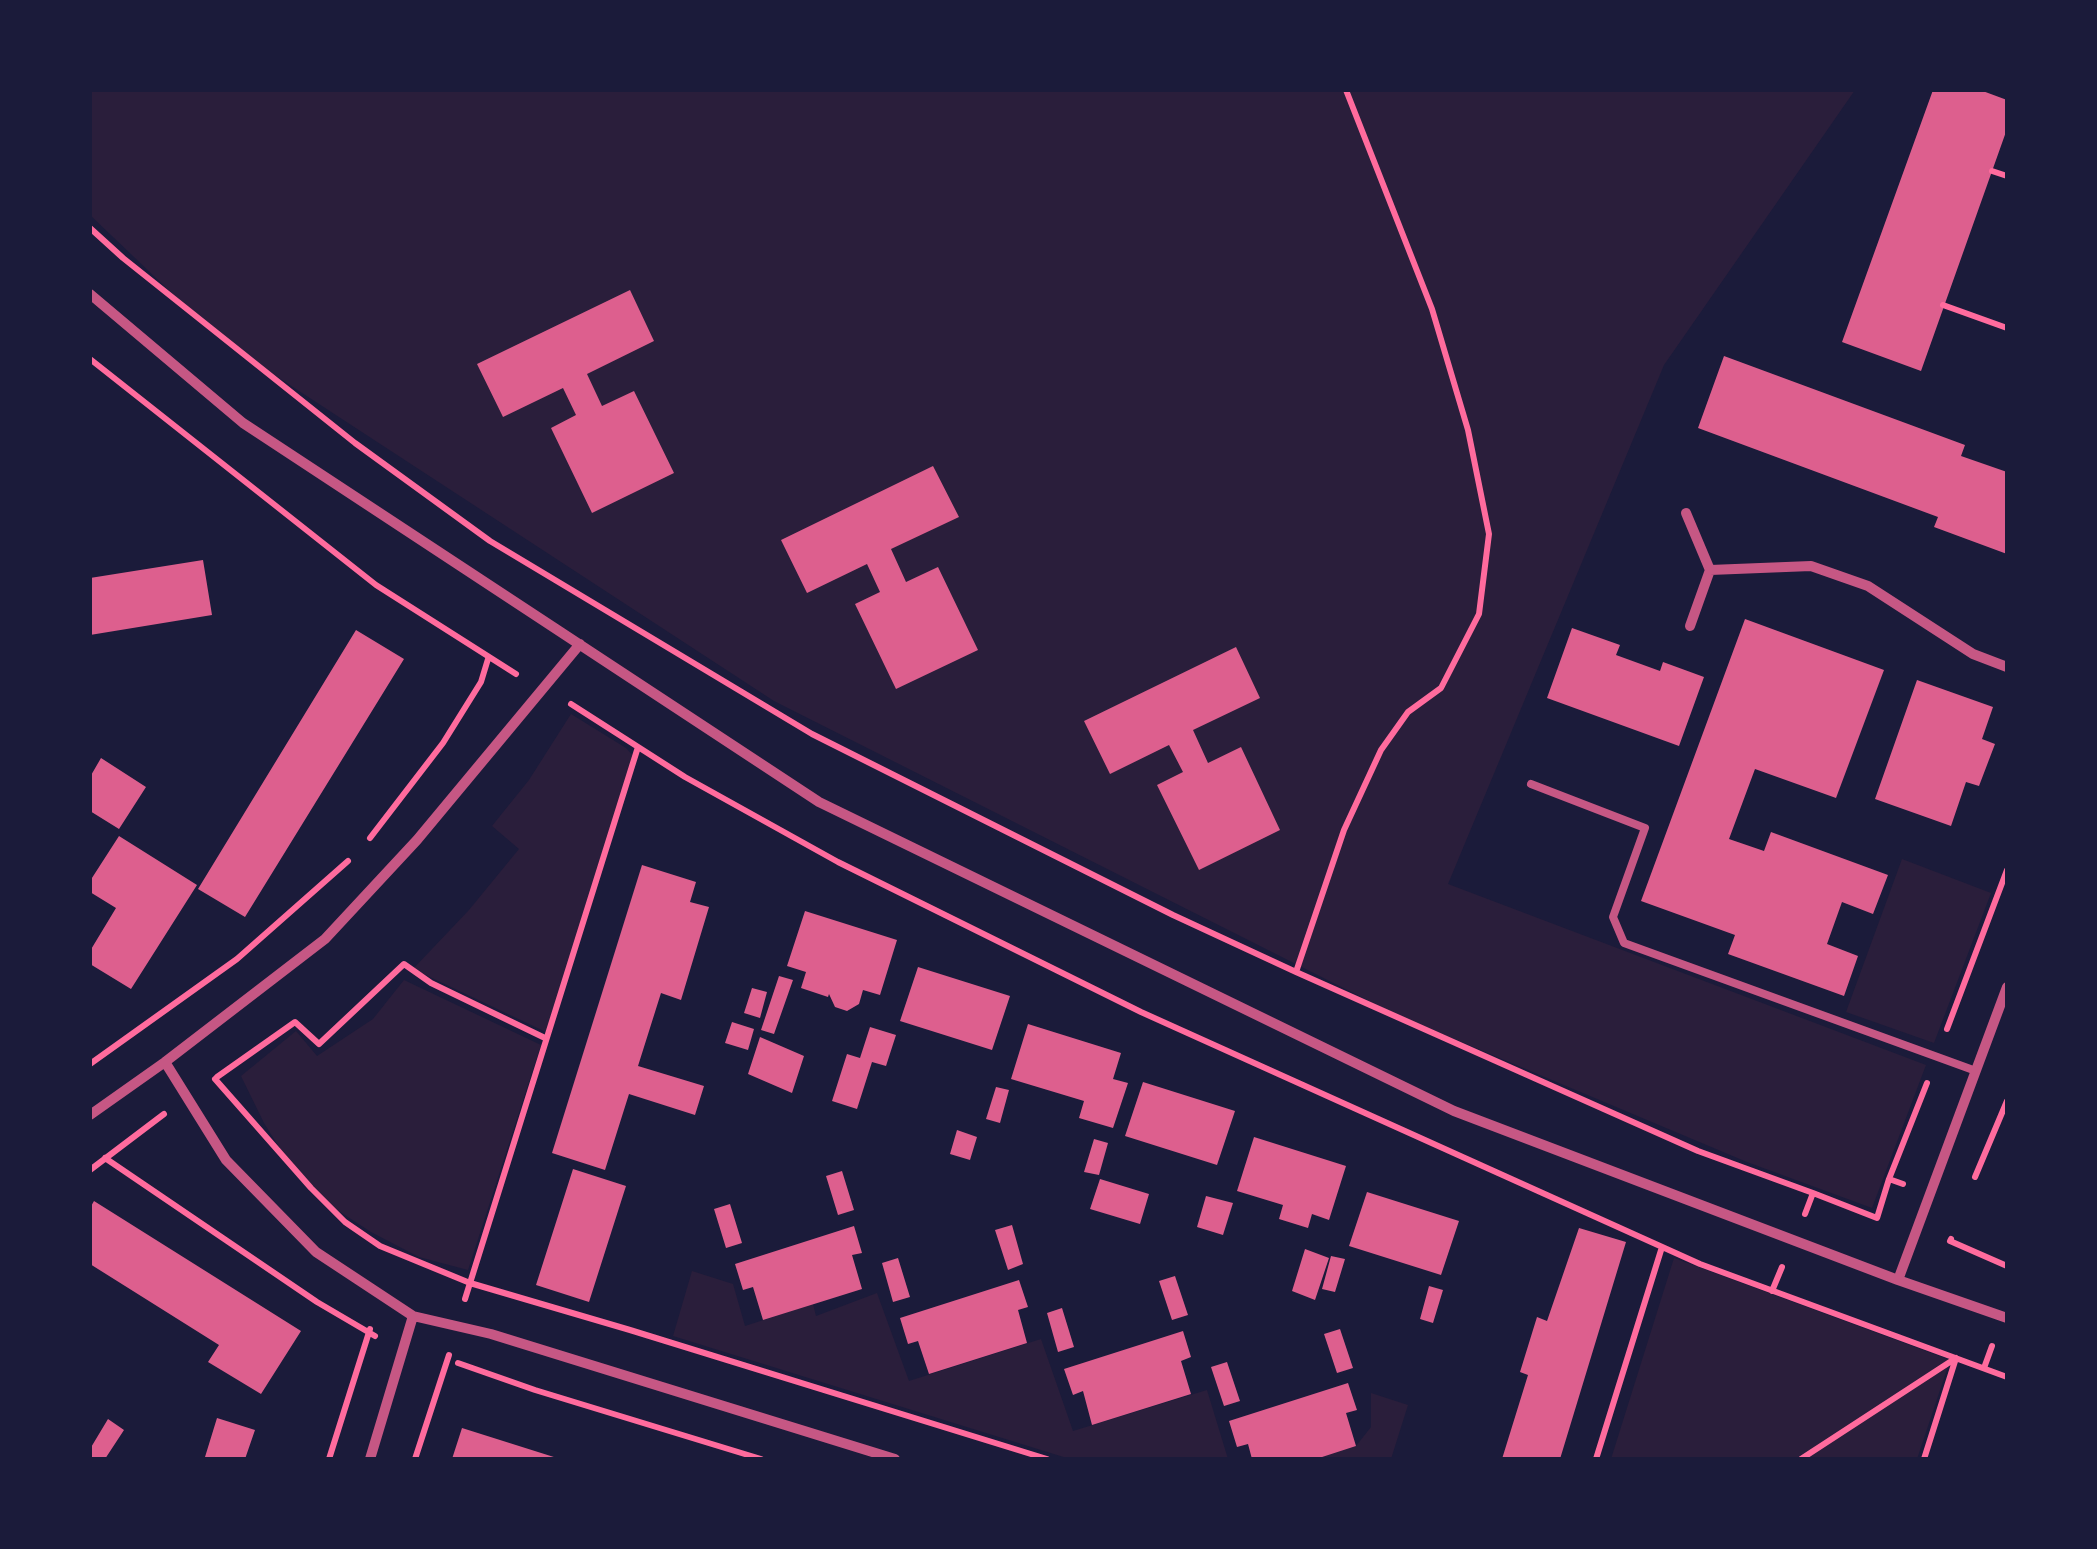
<!DOCTYPE html>
<html>
<head>
<meta charset="utf-8">
<style>
  body { margin:0 }
  #map { position:relative; width:2097px; height:1549px; overflow:hidden; background:#1b1b3a; font-family:"IBM Plex Sans",sans-serif }
  canvas { display:block }
  .frame { position:absolute; inset:0; border:92px solid #1b1b3a; pointer-events:none }
</style>
</head>
<body>
<div id="map">
<canvas width="2097" height="1549"></canvas>
<div class="frame"></div>
</div>
<script>
const ctx = document.querySelector('canvas').getContext('2d');
ctx.lineJoin = 'round';
function fillPath(path, color) { ctx.fillStyle = color; ctx.fill(path, 'evenodd'); }
const toPath = rows => new Path2D(rows.map(r => 'M' + r).join(''));
function trace(path, color, width, dash) { ctx.strokeStyle = color; ctx.lineWidth = width; ctx.lineCap = dash ? 'butt' : 'round'; ctx.setLineDash(dash || []); ctx.stroke(path); }
fillPath(toPath([
  [90,90,1855,90,1664,365,1448,884,1926,1065,1872,1208,1747,1162,1395,1014,774,701,221,340,90,215],
  [571,714,626,748,636,759,546,1032,413,969,469,910,519,849,492,826,529,780],
  [1902,859,1991,893,1934,1043,1846,1012],
  [404,980,541,1045,468,1270,419,1257,371,1232,328,1204,289,1163,264,1123,241,1076,296,1031,317,1056,373,1019],
  [1674,1258,1950,1360,1917,1459,1611,1459],
  [692,1271,733,1284,745,1326,813,1304,816,1316,877,1293,909,1381,1041,1339,1073,1431,1207,1390,1228,1459,1070,1459,673,1336],
  [1371,1393,1408,1405,1391,1459,1316,1459,1356,1446,1371,1427]
]), '#2a1e3b');
fillPath(toPath([
  [1933,90,1980,90,2007,100,2007,129,1921,371,1842,342],
  [630,290,654,341,587,374,602,406,634,391,674,473,592,513,551,428,576,415,563,388,503,417,477,364],
  [1724,356,1965,445,1961,456,2007,472,2007,554,1934,527,1938,517,1698,428],
  [933,466,959,517,891,549,906,582,938,567,978,650,896,689,855,604,880,592,867,564,807,593,781,540],
  [203,560,212,615,90,635,90,578],
  [1745,619,1884,670,1836,798,1755,769,1729,839,1764,851,1771,832,1888,875,1873,914,1842,902,1827,944,1858,956,1844,996,1728,954,1735,935,1641,901],
  [1572,628,1620,645,1616,655,1660,671,1663,662,1704,677,1679,746,1547,698],
  [356,630,404,659,245,917,198,889],
  [1236,647,1260,698,1193,730,1208,763,1241,747,1280,830,1199,870,1157,785,1183,772,1169,745,1110,774,1084,721],
  [1917,680,1993,707,1982,739,1995,744,1979,786,1966,782,1951,826,1875,799],
  [101,758,146,787,119,829,90,811,90,777],
  [119,836,197,885,131,989,90,964,90,951,116,908,90,892,90,881],
  [642,865,696,882,690,902,709,907,681,1000,661,993,638,1066,704,1086,695,1115,629,1094,605,1170,552,1153],
  [805,911,897,940,880,995,863,990,859,1004,847,1011,835,1007,829,994,828,997,801,988,806,972,787,966],
  [918,967,1010,996,992,1050,900,1021],
  [779,976,793,980,774,1034,761,1030],
  [752,988,767,992,760,1018,744,1013],
  [732,1022,754,1029,748,1050,725,1043],
  [1028,1024,1121,1053,1113,1079,1128,1083,1113,1128,1079,1118,1084,1101,1011,1079],
  [870,1027,896,1035,886,1066,872,1062,857,1109,832,1101,847,1054,860,1058],
  [760,1037,804,1056,792,1093,748,1074],
  [1143,1082,1235,1111,1217,1165,1125,1136],
  [996,1087,1009,1090,1000,1123,986,1119],
  [957,1130,977,1137,970,1160,950,1154],
  [1254,1137,1346,1166,1329,1220,1312,1214,1308,1228,1279,1219,1283,1205,1237,1191],
  [1094,1139,1108,1143,1099,1175,1084,1172],
  [573,1169,626,1186,589,1302,536,1285],
  [842,1171,854,1210,838,1215,826,1176],
  [1100,1179,1149,1194,1140,1224,1090,1209],
  [1367,1192,1459,1221,1441,1275,1349,1246],
  [1206,1196,1233,1203,1223,1235,1197,1227],
  [94,1201,301,1331,261,1394,208,1362,219,1345,90,1264,90,1208],
  [730,1204,742,1243,726,1248,714,1209],
  [1012,1225,1023,1264,1008,1270,995,1230],
  [854,1226,862,1253,852,1255,862,1289,763,1320,753,1287,743,1290,735,1264],
  [1579,1228,1626,1242,1560,1459,1502,1459,1528,1375,1520,1372,1537,1317,1547,1321],
  [1305,1249,1329,1258,1315,1300,1292,1291],
  [1331,1256,1345,1259,1335,1292,1322,1289],
  [898,1258,910,1297,893,1302,882,1263],
  [1175,1276,1188,1315,1172,1320,1159,1281],
  [1019,1280,1028,1307,1018,1310,1027,1343,929,1374,918,1341,908,1344,900,1318],
  [1429,1286,1443,1290,1433,1323,1420,1319],
  [1062,1308,1074,1347,1058,1352,1047,1313],
  [1340,1329,1353,1368,1337,1373,1324,1334],
  [1183,1331,1191,1357,1181,1361,1191,1394,1092,1425,1083,1391,1073,1395,1064,1369],
  [1227,1362,1240,1401,1224,1406,1211,1367],
  [1348,1383,1357,1410,1346,1413,1356,1446,1316,1459,1252,1459,1248,1444,1237,1447,1229,1421],
  [217,1418,255,1430,245,1459,205,1457],
  [108,1419,124,1430,105,1459,90,1459,90,1449],
  [462,1428,557,1458,556,1459,452,1459]
]), '#dd5f8e');
trace(toPath([
  [1992,171,2007,176],
  [90,228,123,258,355,443,490,541,812,734,1173,915,1296,972,1698,1151,1813,1193,1805,1214],
  [1943,305,2007,328],
  [90,359,376,585,516,674],
  [571,704,685,777,838,862,1141,1012,1700,1264,2007,1377],
  [370,838,443,743,481,682,488,659],
  [1296,972,1344,830,1381,750,1408,712,1441,688,1479,614,1489,534,1468,430,1432,309,1346,90],
  [1947,1029,2007,870],
  [90,1064,237,959,348,861],
  [217,1077,295,1022,319,1044,404,964,431,983,545,1038],
  [215,1079,311,1188,345,1222,380,1246,470,1283,630,1330,1047,1459],
  [105,1158,317,1302,375,1336],
  [90,1170,164,1114],
  [1975,1177,2007,1101],
  [1889,1179,1927,1083],
  [1813,1193,1877,1218,1889,1179,1903,1184],
  [1951,1239,1950,1241,2007,1266],
  [1772,1291,1782,1267],
  [465,1299,638,747],
  [458,1363,535,1390,761,1459],
  [1984,1368,1992,1346],
  [329,1459,370,1329],
  [415,1459,449,1355],
  [1596,1459,1662,1247],
  [1801,1459,1956,1358,1924,1459]
]), '#ff6b9d', 6);
trace(toPath([
  [1531,784,1645,828,1613,917,1624,943,1976,1071]
]), '#c65784', 8);
trace(toPath([
  [90,294,243,423,819,802,1454,1111,1898,1280,2007,1318],
  [1686,513,1710,570,1811,566,1868,586,1973,654,2007,667],
  [1690,626,1710,570],
  [165,1062,226,1160,316,1252,413,1316,491,1334,895,1459],
  [90,1115,165,1062,325,939,417,840,580,644],
  [1898,1280,2007,987],
  [370,1459,413,1316]
]), '#c65784', 10);
</script>
</body>
</html>
